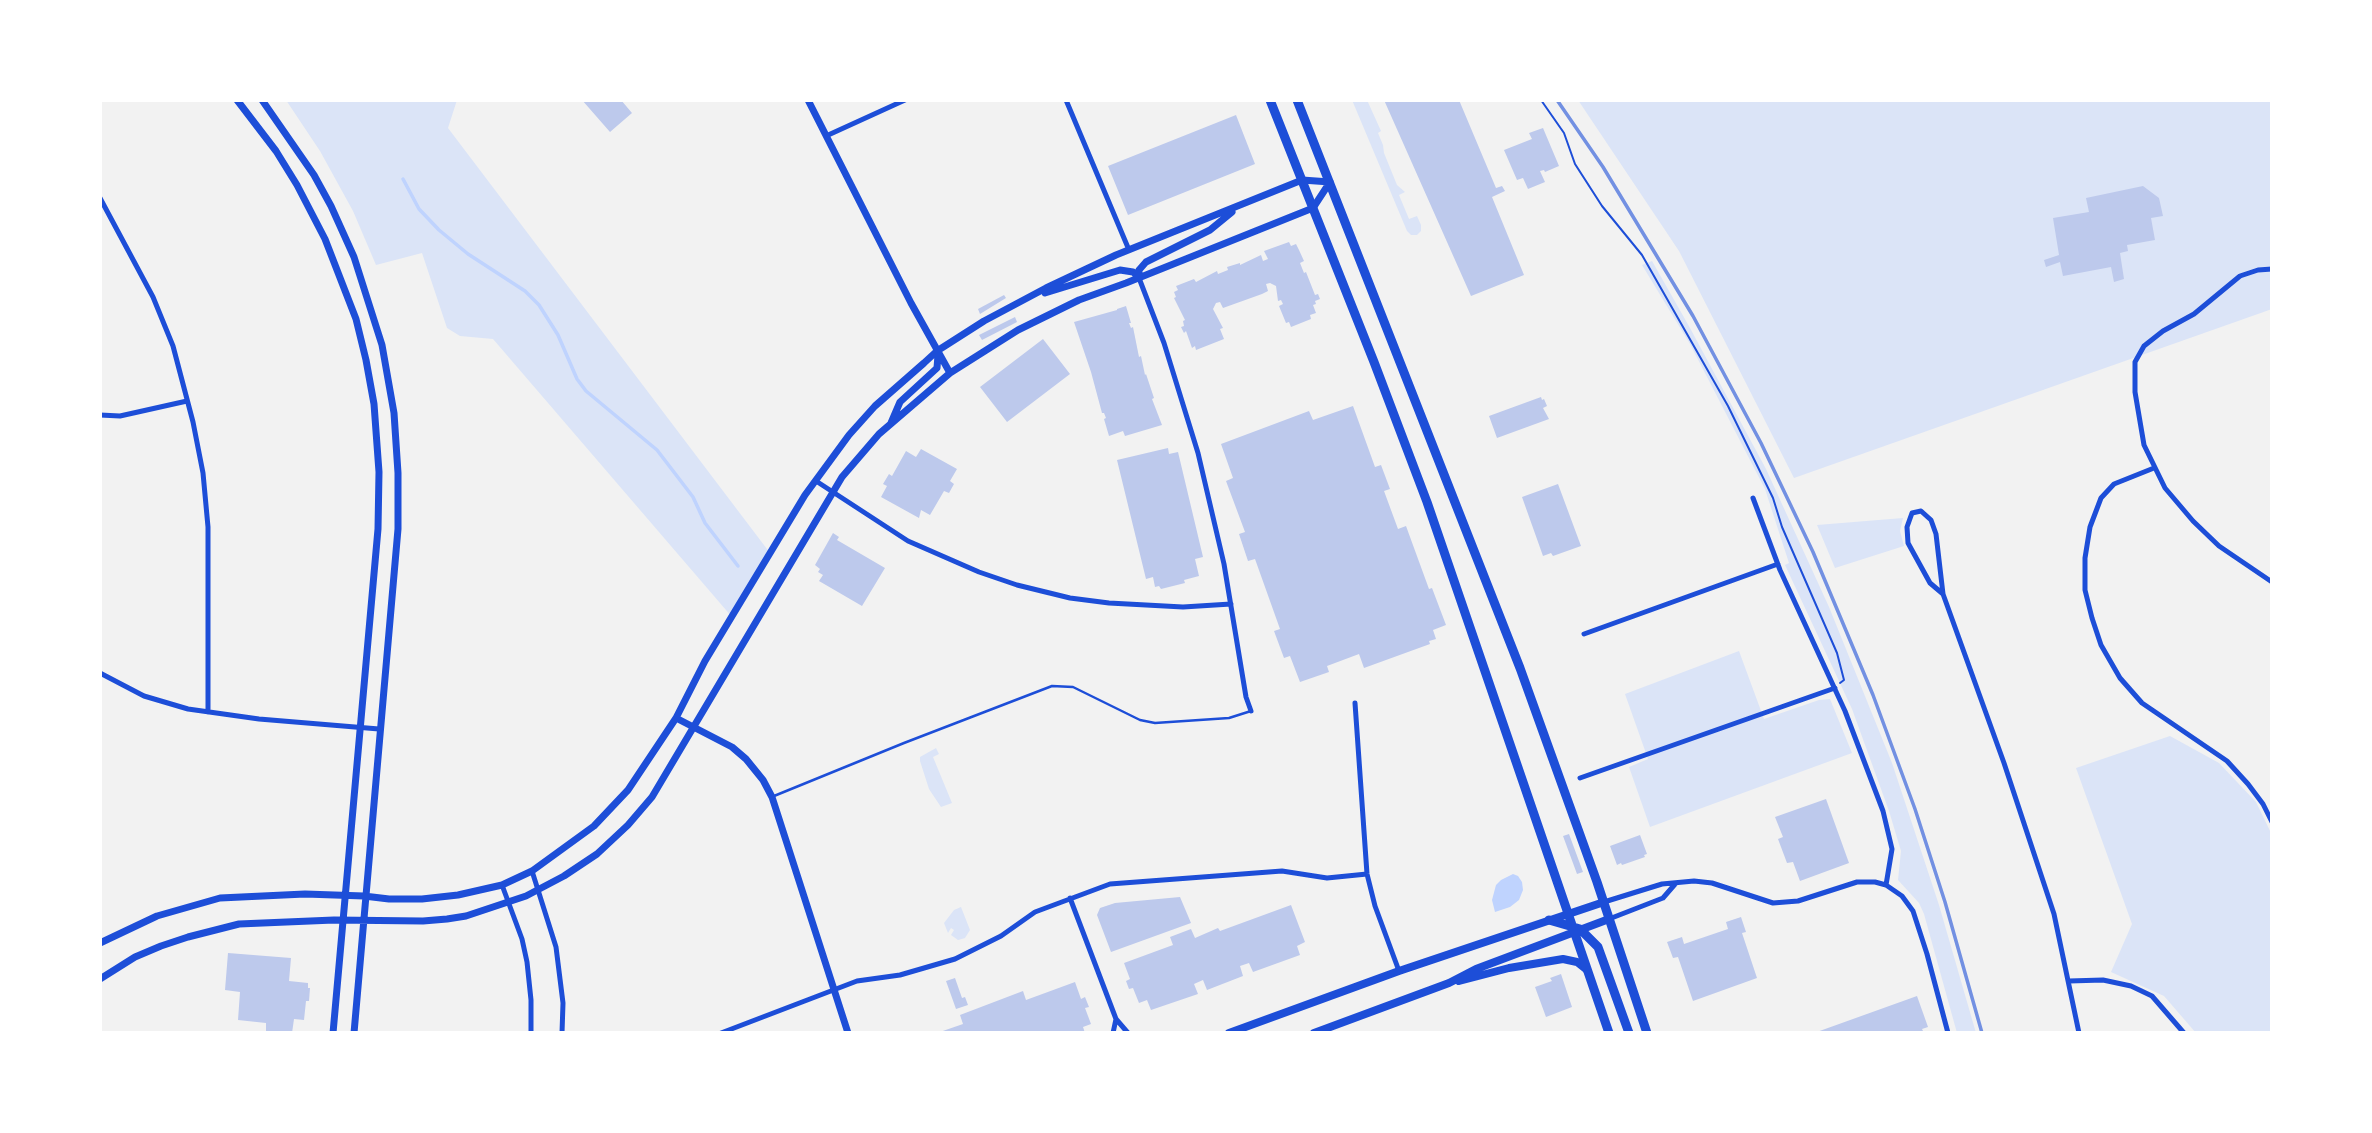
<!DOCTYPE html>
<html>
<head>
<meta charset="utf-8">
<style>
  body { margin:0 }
  #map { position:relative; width:2372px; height:1133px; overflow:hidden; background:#f2f2f2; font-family:Georgia,serif }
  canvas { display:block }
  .frame { position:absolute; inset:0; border:102px solid #fff; pointer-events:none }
</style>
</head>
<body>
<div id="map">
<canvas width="2372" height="1133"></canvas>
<div class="frame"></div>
</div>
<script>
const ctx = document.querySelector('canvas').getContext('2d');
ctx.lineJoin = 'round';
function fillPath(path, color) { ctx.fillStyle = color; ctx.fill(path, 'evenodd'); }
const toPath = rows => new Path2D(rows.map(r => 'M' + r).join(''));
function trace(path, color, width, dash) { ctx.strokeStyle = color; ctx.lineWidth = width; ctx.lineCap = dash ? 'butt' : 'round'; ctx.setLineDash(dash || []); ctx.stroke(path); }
fillPath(toPath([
  [286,100,457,100,448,128,770,553,732,617,493,339,460,336,447,328,422,253,376,265,353,211,320,151],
  [1352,100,1367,100,1381,131,1378,133,1383,145,1384,153,1397,185,1405,192,1399,195,1409,219,1417,216,1421,225,1421,231,1417,235,1411,235,1407,231],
  [1578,100,2272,100,2272,309,1794,478,1679,251],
  [1652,261,1690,328,1766,469,1829,607,1892,763,1939,905,1976,1033,1957,1033,1924,914,1919,903,1898,880,1901,851,1889,811,1852,709,1785,565,1789,563,1765,489,1690,344,1642,265],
  [1903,518,1900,531,1904,546,1835,568,1817,525],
  [1739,651,1764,719,1819,700,1830,699,1852,753,1650,827,1629,767,1648,759,1625,694],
  [2170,736,2219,763,2256,802,2272,835,2272,1033,2196,1033,2164,996,2111,972,2132,924,2076,768],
  [936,748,939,754,933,757,952,803,941,807,929,789,920,761,920,757],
  [961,907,970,930,965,938,958,940,951,935,954,930,951,928,948,933,944,923,954,910]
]), '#dbe4f7');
fillPath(toPath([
  [1513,874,1518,876,1522,882,1523,890,1519,900,1510,907,1495,912,1492,900,1496,885,1501,880]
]), '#bfd3fe');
trace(toPath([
  [403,179,419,209,439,230,468,254,525,291,539,305,558,335,577,379,586,391,657,450,693,497,705,523,738,566]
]), '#bfd3fe', 3.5);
fillPath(toPath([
  [582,100,621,100,632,113,610,132],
  [1384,100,1459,100,1496,188,1502,186,1505,191,1492,197,1524,275,1471,296],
  [1236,115,1255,164,1128,215,1108,166],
  [1543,128,1559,166,1545,172,1544,170,1540,171,1545,182,1528,189,1523,178,1517,180,1504,150,1532,139,1529,133],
  [2143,186,2159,198,2163,216,2151,218,2155,240,2127,245,2128,251,2120,253,2124,279,2114,282,2111,267,2063,276,2060,262,2046,267,2044,260,2059,255,2053,218,2089,212,2086,198],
  [1289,242,1291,246,1296,244,1299,250,1304,261,1300,263,1304,273,1306,272,1315,295,1318,294,1320,299,1315,301,1316,304,1313,305,1316,313,1310,315,1311,319,1291,327,1289,322,1286,323,1279,306,1283,304,1281,300,1278,301,1276,286,1270,283,1266,284,1268,291,1262,294,1223,308,1220,302,1216,303,1213,309,1223,328,1220,329,1224,339,1196,350,1195,346,1192,348,1186,331,1184,333,1181,327,1184,326,1183,321,1185,320,1174,298,1176,297,1174,292,1178,290,1176,286,1194,279,1196,282,1217,271,1218,274,1228,270,1227,267,1240,263,1240,265,1261,255,1263,261,1268,259,1264,251],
  [1004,295,1006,298,980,314,978,309],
  [1126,306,1131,323,1129,323,1131,328,1133,327,1139,357,1141,356,1145,375,1146,374,1154,398,1152,399,1162,425,1125,436,1123,431,1109,436,1104,419,1106,418,1104,413,1102,413,1091,372,1074,322,1117,310,1117,309],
  [1015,317,1017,322,982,340,979,335],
  [1043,339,1070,374,1007,422,980,387],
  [1541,397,1542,400,1544,399,1547,406,1543,408,1549,419,1497,438,1489,416],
  [1353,406,1375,467,1381,465,1390,489,1384,491,1398,529,1406,526,1429,589,1432,588,1446,625,1433,630,1436,639,1429,641,1430,644,1364,668,1359,654,1327,666,1329,672,1300,682,1290,656,1284,658,1274,631,1280,629,1255,559,1248,561,1239,534,1245,532,1226,481,1233,478,1221,444,1309,411,1313,420],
  [1168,448,1169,454,1178,452,1203,557,1195,559,1199,576,1184,580,1185,583,1161,589,1159,586,1155,587,1153,577,1146,579,1117,460],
  [921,449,957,469,950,481,954,484,949,493,944,491,930,515,921,510,919,518,881,497,887,486,883,484,889,474,892,476,906,451,916,457],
  [1558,484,1581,546,1553,556,1551,553,1543,556,1522,497],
  [833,533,839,537,837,540,885,568,862,606,819,581,823,575,818,572,820,569,815,565],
  [1826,799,1849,863,1800,881,1793,862,1787,863,1778,839,1783,837,1775,817],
  [1569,834,1583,872,1577,874,1563,836],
  [1640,835,1647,854,1644,855,1645,857,1622,865,1621,863,1617,865,1610,846],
  [1180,897,1191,923,1111,952,1097,915,1100,908,1115,903],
  [1291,905,1305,942,1297,946,1300,955,1253,972,1249,963,1240,966,1243,976,1207,990,1203,980,1194,984,1198,994,1151,1010,1147,1000,1139,1003,1133,988,1129,989,1126,981,1130,979,1124,963,1173,945,1170,937,1191,929,1195,938,1218,928,1220,931],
  [1741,917,1746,932,1742,933,1757,978,1693,1001,1678,957,1673,958,1667,942,1682,937,1684,944,1728,929,1726,922],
  [228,953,291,958,289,981,308,983,308,988,310,988,309,1001,306,1001,304,1020,294,1019,292,1033,271,1033,271,1031,266,1031,266,1023,238,1020,240,992,225,990],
  [1561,974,1572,1007,1546,1017,1535,987,1552,981,1550,978],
  [955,978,962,998,965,997,968,1005,956,1009,946,981],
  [1075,982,1081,999,1085,997,1089,1007,1085,1008,1091,1024,1083,1027,1085,1033,937,1033,963,1024,960,1015,1023,991,1026,1000],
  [1917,996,1928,1027,1922,1029,1924,1033,1814,1033]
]), '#bdc9ec');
trace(toPath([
  [1541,100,1564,133,1575,164,1602,206,1642,255,1728,406,1773,498,1782,527,1837,653,1844,680,1840,683]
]), '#1d4ed8', 2);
trace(toPath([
  [774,796,904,743,1052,686,1073,687,1140,720,1155,723,1229,718,1251,711]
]), '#1d4ed8', 2.5);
trace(toPath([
  [1066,100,1129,250],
  [826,136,905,100],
  [100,198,153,297,173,346,193,422,203,473,208,527,208,712],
  [2272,269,2258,270,2240,276,2194,314,2163,331,2144,346,2135,362,2135,392,2144,445,2165,488,2193,521,2219,546,2272,582],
  [1139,278,1164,343,1198,453,1224,564,1246,697,1251,711],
  [100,415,120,416,187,401],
  [2154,468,2114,484,2101,498,2090,527,2085,558,2085,590,2092,618,2101,645,2120,678,2142,703,2227,761,2248,784,2263,804,2272,822],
  [816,481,908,541,979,572,1017,585,1070,598,1109,603,1183,607,1231,604],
  [1753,498,1780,570,1845,711,1883,811,1892,849,1886,885],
  [1943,594,1930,583,1908,543,1907,527,1912,513,1921,511,1931,520,1936,534,1943,594,2004,763,2054,914,2079,1033],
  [1584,634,1778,564],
  [100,673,144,696,188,709,259,719,379,729],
  [1355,703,1367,874,1375,906,1399,971],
  [1580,778,1835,688],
  [532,871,556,947,563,1003,562,1033],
  [502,885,522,939,527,962,531,1000,531,1033],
  [1070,898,1116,1019,1128,1033],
  [1604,902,1662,884,1694,881,1712,883,1773,903,1798,901,1857,882,1875,882,1886,885,1902,896,1913,911,1927,954,1948,1033],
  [1609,919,1663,898,1676,883],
  [2069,981,2103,980,2131,986,2152,996,2184,1033],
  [721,1033,857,981,900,975,955,959,1001,936,1035,912,1110,884,1282,871,1327,878,1367,874],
  [1113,1033,1116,1019]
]), '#1d4ed8', 5);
trace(toPath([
  [237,100,276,151,297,185,325,239,356,319,366,360,374,404,379,472,378,529,333,1033],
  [262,100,314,175,331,206,354,257,382,345,394,413,398,473,398,529,354,1033],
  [808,100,911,303,950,373],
  [1139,278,1139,270,1146,262,1210,230,1232,212],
  [1045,293,1120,270,1133,272,1139,277],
  [891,423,900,402,937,368,938,355],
  [676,718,732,747,746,759,763,780,772,797,848,1033],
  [100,943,157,916,220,898,305,894,364,896,389,899,422,899,458,895,502,885,532,871,594,826,628,790,676,718,705,661,805,495,849,435,875,406,924,363,937,351,984,321,1046,288,1116,255,1302,180,1330,182,1313,208,1126,283,1079,300,1018,330,950,373,879,434,842,477,652,797,628,825,597,854,564,876,526,896,466,916,447,919,423,921,334,920,239,924,188,937,161,946,135,957,100,979]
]), '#1d4ed8', 7);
trace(toPath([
  [1459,981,1509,968,1563,959,1577,962,1587,970],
  [1229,1033,1399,971,1604,902],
  [1314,1033,1449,983,1476,969,1609,919]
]), '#1d4ed8', 8);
trace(toPath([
  [1270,100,1374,362,1427,502,1609,1033],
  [1297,100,1520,668,1597,882,1647,1033],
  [1549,920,1580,929,1598,947,1629,1033]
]), '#1d4ed8', 9);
trace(toPath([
  [1557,100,1603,167,1693,316,1761,443,1813,552,1873,695,1915,809,1945,902,1982,1033]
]), '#7290e2', 3.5);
</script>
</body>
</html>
